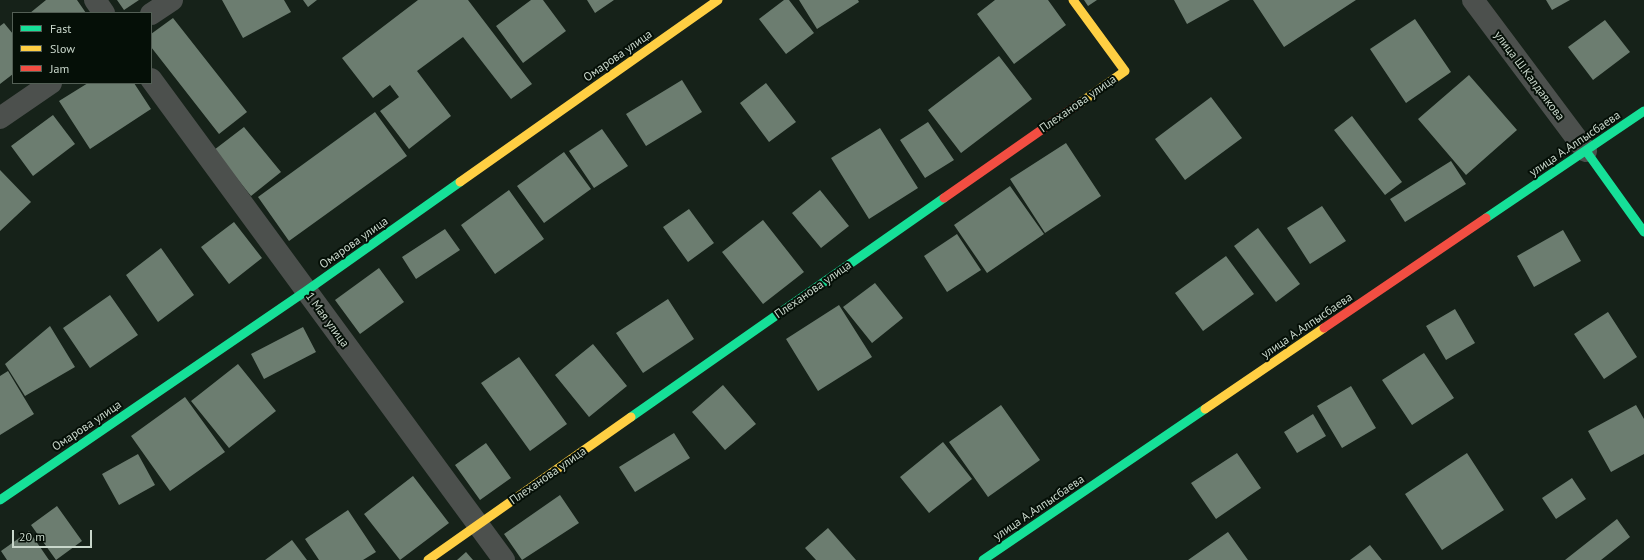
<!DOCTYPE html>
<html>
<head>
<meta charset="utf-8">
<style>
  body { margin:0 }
  #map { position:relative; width:1644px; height:560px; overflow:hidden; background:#162219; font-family:"PT Sans",sans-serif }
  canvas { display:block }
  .legend { position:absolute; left:12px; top:12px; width:140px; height:72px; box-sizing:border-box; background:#050f07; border:1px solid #535f55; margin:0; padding:5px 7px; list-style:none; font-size:12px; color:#c9d7cb }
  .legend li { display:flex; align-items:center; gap:8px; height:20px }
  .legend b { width:20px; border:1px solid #535f55 }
  .scale { position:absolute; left:12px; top:530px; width:80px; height:18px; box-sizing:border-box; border:2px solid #c9d7cb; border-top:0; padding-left:5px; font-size:12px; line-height:14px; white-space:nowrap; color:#c9d7cb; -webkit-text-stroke:3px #050f07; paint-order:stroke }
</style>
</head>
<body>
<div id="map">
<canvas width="1644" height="560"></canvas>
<ul class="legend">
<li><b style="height:5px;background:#16e098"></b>Fast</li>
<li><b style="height:5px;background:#ffcf43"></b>Slow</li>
<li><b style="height:5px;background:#f24e42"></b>Jam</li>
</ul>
<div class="scale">20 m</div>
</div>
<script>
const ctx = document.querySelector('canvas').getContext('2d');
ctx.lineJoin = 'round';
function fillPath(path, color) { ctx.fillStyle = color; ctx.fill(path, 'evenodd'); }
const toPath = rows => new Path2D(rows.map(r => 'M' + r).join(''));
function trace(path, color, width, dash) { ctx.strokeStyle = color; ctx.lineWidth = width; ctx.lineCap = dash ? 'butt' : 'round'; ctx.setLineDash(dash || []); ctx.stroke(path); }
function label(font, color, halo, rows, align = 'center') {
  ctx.font = font + ' "PT Sans",sans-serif'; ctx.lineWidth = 4; ctx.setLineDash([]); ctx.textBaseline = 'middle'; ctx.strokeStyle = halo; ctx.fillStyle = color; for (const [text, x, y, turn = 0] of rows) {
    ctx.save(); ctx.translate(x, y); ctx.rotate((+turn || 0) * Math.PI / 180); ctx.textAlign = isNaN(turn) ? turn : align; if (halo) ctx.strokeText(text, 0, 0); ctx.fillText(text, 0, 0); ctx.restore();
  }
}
fillPath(toPath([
  [46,0,77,0,86,13,30,13],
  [117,0,139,0,124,10],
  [222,0,284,0,291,12,243,38],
  [303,0,317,0,308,7],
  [418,0,468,0,532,84,511,99,463,37,417,71,451,116,409,149,380,111,399,97,390,85,373,98,342,58],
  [531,0,543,0,566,31,523,63,496,26],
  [587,0,614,0,595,13],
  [784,0,789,0,814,33,786,54,759,19],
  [799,0,858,0,859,2,817,29],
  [995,0,1048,0,1066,25,1014,64,977,14],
  [1084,0,1097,0,1088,6],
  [1174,0,1230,0,1187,24],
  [1253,0,1356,0,1284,47],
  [1546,0,1570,0,1552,10],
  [173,18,247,112,219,134,151,47,151,34],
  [1415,19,1451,72,1406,103,1370,49],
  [1605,20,1630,52,1593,80,1568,47],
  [4,23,13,34,13,74,0,84,0,26],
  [999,56,1032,99,961,153,928,110],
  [1469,75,1517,130,1466,175,1418,119],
  [682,80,702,112,646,146,626,114],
  [88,83,134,83,151,109,90,149,59,101],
  [766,83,796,122,769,142,740,103],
  [1211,97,1242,138,1185,180,1155,139],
  [375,112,407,156,289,241,258,197],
  [53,115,75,144,33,176,11,146],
  [1352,116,1402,182,1385,195,1334,130],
  [928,122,954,160,925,178,900,140],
  [244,127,281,172,251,196,214,150],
  [880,128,918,188,869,219,831,158],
  [602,129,628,166,594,188,569,151],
  [1066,143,1101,196,1045,233,1010,179],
  [564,152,591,189,544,223,517,186],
  [1451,161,1466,184,1405,222,1390,199],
  [0,170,31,202,0,231],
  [1010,186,1044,234,987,273,954,225],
  [509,190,544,239,495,274,461,225],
  [820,190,849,226,821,248,792,213],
  [1322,206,1346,241,1310,264,1287,228],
  [689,209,714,243,688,262,663,227],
  [763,220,804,272,763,304,722,252],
  [234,222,262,258,229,284,201,247],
  [1258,228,1300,284,1276,302,1234,246],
  [445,229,460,250,416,279,402,257],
  [1563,230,1581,261,1534,287,1517,256],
  [957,234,981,270,947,292,924,256],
  [161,248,194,295,158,322,126,275],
  [1226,256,1254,294,1203,331,1175,293],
  [379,268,404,302,360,334,335,300],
  [875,283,903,318,872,343,843,307],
  [110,295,138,335,90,368,63,328],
  [668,299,694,339,643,373,616,333],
  [839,305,872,357,818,391,786,339],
  [1455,309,1475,343,1446,360,1426,326],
  [1608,312,1637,357,1604,379,1574,334],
  [50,326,75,367,25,396,5,364],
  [303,327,316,352,264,379,251,354],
  [593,344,627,386,589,417,555,375],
  [1424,353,1454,398,1412,425,1382,380],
  [519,357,567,424,530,451,481,383],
  [238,364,276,411,229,448,191,401],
  [8,371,34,414,0,435,0,376],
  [723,385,756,424,725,450,692,412],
  [1351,386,1376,428,1342,448,1317,406],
  [185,397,225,452,170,491,131,436],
  [1001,405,1040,460,988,497,949,442],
  [1636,405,1644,419,1644,454,1611,472,1588,431],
  [1313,414,1326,436,1297,453,1284,432],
  [674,433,690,458,635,492,619,467],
  [943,442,972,479,929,513,900,477],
  [486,443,511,478,480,500,455,465],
  [1237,453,1261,488,1216,519,1191,483],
  [1467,453,1504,510,1442,550,1405,494],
  [138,454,155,485,119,505,102,474],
  [413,476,449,523,400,560,364,514],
  [1572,478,1586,499,1556,519,1542,498],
  [560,495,579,523,522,560,504,534],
  [57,506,82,541,56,560,31,525],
  [348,510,376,552,363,560,319,560,305,539],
  [1617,519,1630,537,1601,560,1565,560],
  [828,528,856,560,816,560,805,548],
  [29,531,49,560,7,560,1,551],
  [1228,532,1248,560,1188,560],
  [292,540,307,560,265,560],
  [1370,545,1382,560,1350,560],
  [466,552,473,560,457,560]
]), '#6c7d70');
trace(toPath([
  [95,0,104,13],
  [1473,0,1586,151],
  [151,14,172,0],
  [151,79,504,560],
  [0,118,51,83]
]), '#4c504d', 22);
trace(toPath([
  [1586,151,1644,232],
  [1486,218,1644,111],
  [631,417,944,198],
  [0,500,306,291,460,182],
  [983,560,1205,409]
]), '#16e098', 9);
trace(toPath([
  [1073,0,1125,71,1080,103],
  [460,182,718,0],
  [1205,409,1324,328],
  [428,560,631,417]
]), '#ffcf43', 9);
trace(toPath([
  [944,198,1080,103],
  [1324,328,1486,218]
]), '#f24e42', 9);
label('12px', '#c9d7cb', '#050f07', [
  ["Омарова улица",618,56,-35],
  ["улица Ш.Калдаякова",1529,76,53],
  ["Плеханова улица",1078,104,-35],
  ["улица А.Алпысбаева",1575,144,-34],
  ["Омарова улица",354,243,-35],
  ["Плеханова улица",813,290,-35],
  ["1 Мая улица",327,320,54],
  ["улица А.Алпысбаева",1307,326,-34],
  ["Омарова улица",87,426,-34],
  ["Плеханова улица",548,476,-35],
  ["улица А.Алпысбаева",1039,508,-34]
]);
</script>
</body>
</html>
